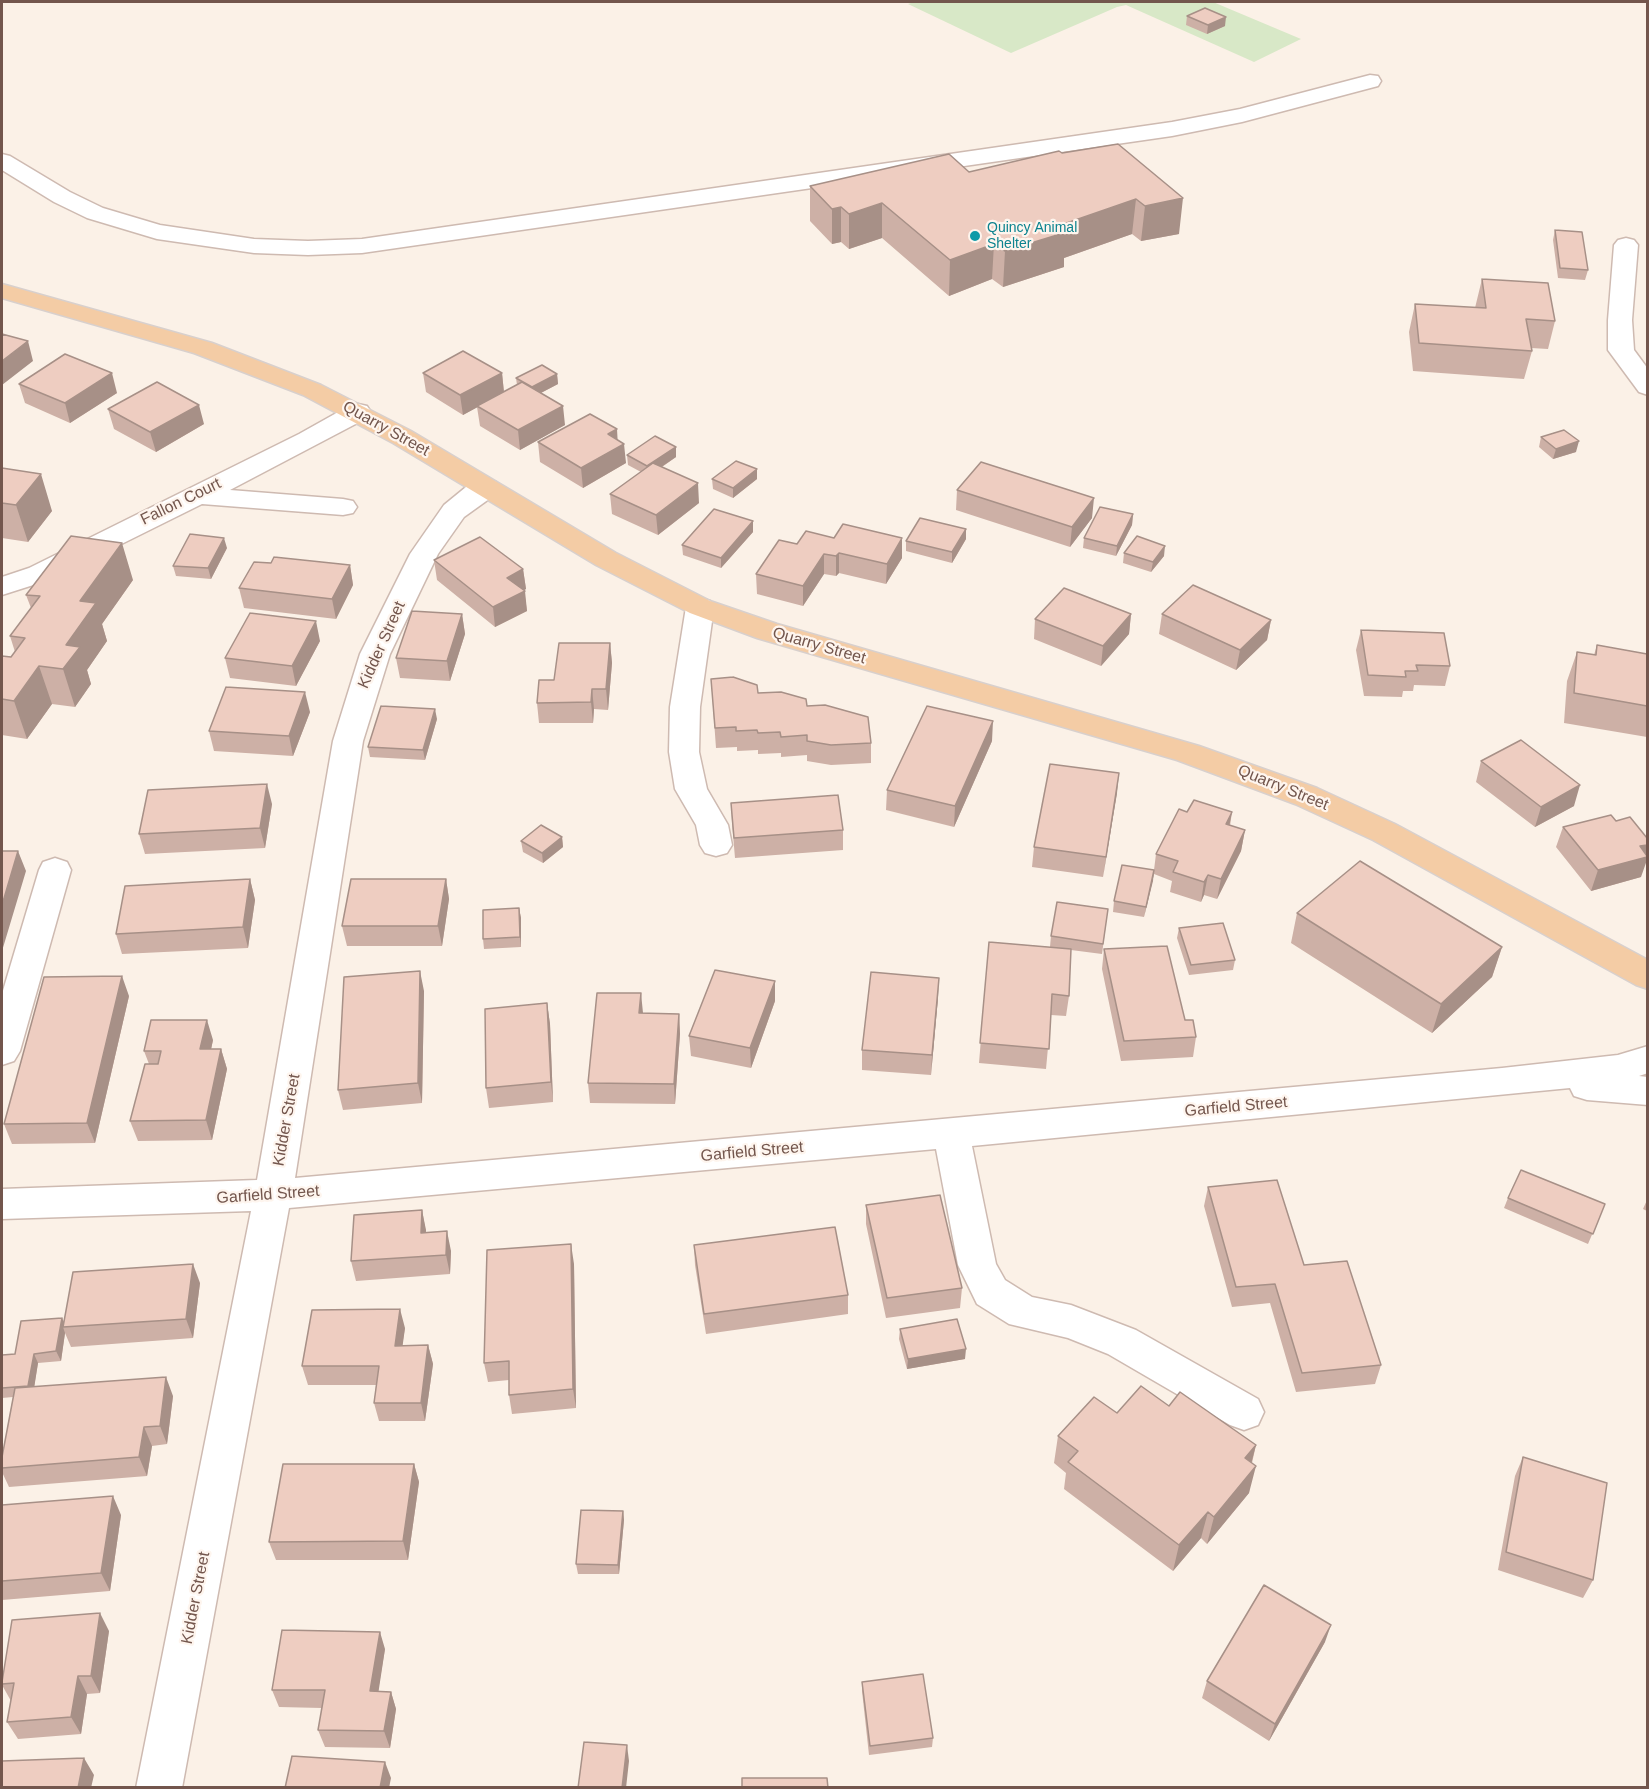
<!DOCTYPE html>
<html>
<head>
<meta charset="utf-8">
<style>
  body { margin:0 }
  #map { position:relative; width:1649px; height:1789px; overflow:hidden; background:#fbf1e7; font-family:Arial,sans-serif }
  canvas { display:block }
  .frame { position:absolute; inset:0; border:3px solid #73564d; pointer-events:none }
</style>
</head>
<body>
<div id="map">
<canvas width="1649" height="1789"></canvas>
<div class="frame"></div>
</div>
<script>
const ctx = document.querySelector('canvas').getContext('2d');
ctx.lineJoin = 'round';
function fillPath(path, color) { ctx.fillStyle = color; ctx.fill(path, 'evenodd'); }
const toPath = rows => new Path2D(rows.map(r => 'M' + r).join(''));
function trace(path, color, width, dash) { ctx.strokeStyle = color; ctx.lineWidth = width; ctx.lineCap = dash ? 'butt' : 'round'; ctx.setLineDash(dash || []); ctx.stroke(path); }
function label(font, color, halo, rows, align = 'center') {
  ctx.font = font + ' Arial,sans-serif'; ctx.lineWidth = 4.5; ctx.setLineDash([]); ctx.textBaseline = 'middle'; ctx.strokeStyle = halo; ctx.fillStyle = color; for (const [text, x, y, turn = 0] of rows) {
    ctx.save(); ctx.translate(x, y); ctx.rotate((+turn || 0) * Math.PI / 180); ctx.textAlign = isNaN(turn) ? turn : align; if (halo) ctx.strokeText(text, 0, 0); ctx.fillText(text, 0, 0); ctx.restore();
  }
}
fillPath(toPath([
  [914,2,1213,2,1301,39,1254,62,1126,5,1117,7,1011,53,908,4]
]), '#d8e8c7');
const minor = toPath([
  [1370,75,1378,76,1381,81,1378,86,1242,122,1172,136,362,253,308,255,254,253,157,239,87,218,54,202,2,170,2,154,10,156,70,192,103,208,160,225,254,239,308,241,362,239,1172,122,1240,109,1370,75],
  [1626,238,1634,240,1638,245,1632,320,1634,350,1648,369,1648,395,1639,392,1608,350,1608,320,1614,245,1618,240,1626,238],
  [358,404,367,406,371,412,367,418,230,490,343,499,353,501,357,507,353,513,343,515,202,504,49,580,2,595,2,577,29,568,299,434,349,406,358,404],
  [486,480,496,482,500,488,496,494,464,517,438,554,390,654,363,741,295,1178,1502,1068,1618,1055,1648,1046,1648,1073,1639,1076,1648,1077,1648,1105,1587,1100,1574,1096,1570,1088,972,1146,996,1264,1005,1280,1032,1297,1071,1305,1136,1330,1258,1399,1264,1412,1258,1425,1244,1430,1230,1425,1108,1354,1068,1338,1009,1324,977,1304,958,1265,936,1149,289,1208,182,1788,136,1788,251,1211,2,1219,2,1189,257,1180,333,741,360,654,410,554,444,505,466,487,486,480],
  [700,598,710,601,714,607,700,707,699,752,707,789,728,825,732,845,727,853,716,856,705,853,700,845,696,825,675,789,669,752,670,707,686,607,690,601,700,598],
  [55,858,67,862,71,870,20,1051,14,1061,2,1065,2,994,39,870,43,862,55,858]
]);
const major = toPath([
  [2,284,212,343,321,385,411,431,616,553,710,601,777,624,1199,746,1317,788,1395,824,1648,960,1648,989,1636,985,1373,840,1295,804,1177,760,757,638,690,613,596,565,393,443,303,395,194,353,2,298,2,284]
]);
trace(minor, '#cebab1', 3);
trace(major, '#d8d0cd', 3);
fillPath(minor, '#fff');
fillPath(major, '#f4cca5');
fillPath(toPath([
  [1187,16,1225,26,1207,34,1186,25],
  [1118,144,1179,234,1141,241,1132,234,1064,258,1064,267,1003,287,992,279,949,296,882,238,849,249,841,242,832,244,810,221,810,186,969,172,1062,153],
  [1555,230,1588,270,1585,280,1558,278,1553,240],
  [1482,279,1555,321,1548,349,1531,348,1532,351,1524,379,1413,371,1409,332,1415,304,1475,308],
  [423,373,502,373,504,392,517,385,516,378,557,374,558,384,541,393,565,425,520,450,480,426,477,407,463,415,426,392],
  [19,384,117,393,70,423,25,403],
  [108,409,204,424,156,452,114,429],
  [617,429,617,439,626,463,583,488,540,462,538,442],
  [1541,437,1576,452,1553,459,1539,447],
  [627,455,676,457,662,467,699,503,658,535,612,514,610,494,641,472,628,465],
  [2,468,52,511,28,542,2,538],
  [757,469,757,479,733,498,713,489,712,479],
  [957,490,1092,518,1070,547,956,510],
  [1133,514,1132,525,1116,556,1083,548,1084,538],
  [753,521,753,532,721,568,683,555,682,545],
  [966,539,952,563,906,551,906,541],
  [797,544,902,558,886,584,839,573,836,576,824,574,803,606,757,594,756,574],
  [227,548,211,579,176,576,173,566],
  [1124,553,1164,556,1151,572,1123,563],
  [434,560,523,569,526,589,524,590,527,611,495,627,437,580],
  [271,563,350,565,353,585,336,619,244,608,239,588],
  [133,580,102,624,107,641,87,670,91,684,75,707,52,704,27,739,2,735,2,656,11,657,15,652,10,636,31,608,26,595],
  [462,614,465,634,450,681,400,678,396,658],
  [1131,614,1129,634,1101,666,1034,639,1035,619],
  [1162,614,1271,620,1267,640,1236,670,1159,634],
  [1361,630,1450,666,1445,686,1414,685,1413,691,1403,691,1402,697,1364,696,1356,650],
  [320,641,296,686,230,678,225,658],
  [610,643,612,663,608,710,594,709,593,723,539,723,537,703,554,680],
  [1597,645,1647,654,1647,737,1564,723,1567,681,1577,652,1594,655],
  [711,679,758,693,807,706,871,743,871,763,831,765,807,761,807,755,781,757,781,753,758,754,758,750,737,751,737,747,716,748],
  [310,712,293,756,214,751,209,731],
  [437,719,425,760,370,757,368,747],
  [992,741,954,827,886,810,887,790],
  [1481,761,1574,806,1535,827,1476,782],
  [1117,793,1103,877,1032,867,1034,847],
  [731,803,843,830,843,850,735,858,732,823],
  [272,804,265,848,145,854,139,834],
  [1187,812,1232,812,1230,826,1245,830,1241,851,1217,899,1204,895,1201,902,1170,892,1172,881,1154,874,1144,917,1113,912,1114,901,1154,870,1156,854],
  [1563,827,1641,877,1591,891,1556,847],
  [562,837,563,847,543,863,523,852,521,841],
  [250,879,255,900,248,948,122,954,116,934],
  [446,879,449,899,442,946,347,946,342,926],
  [519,908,521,918,521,947,484,949,483,939],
  [1108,909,1102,954,1071,950,1069,996,1066,1016,1051,1015,1046,1069,979,1063,989,942,1050,947,1051,936],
  [1297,913,1502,947,1492,977,1432,1033,1291,943],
  [1179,928,1235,960,1233,970,1189,975,1177,938],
  [1104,949,1185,1020,1196,1037,1193,1057,1121,1061,1102,969],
  [775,981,775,1001,751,1068,691,1056,689,1036],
  [424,991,422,1103,343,1110,338,1090],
  [129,996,95,1143,12,1144,4,1124],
  [938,998,931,1075,862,1070,862,1050],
  [547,1003,550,1024,553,1102,489,1108,486,1088],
  [642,1013,679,1014,680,1034,675,1104,590,1103,588,1083],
  [213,1040,211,1049,221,1049,227,1069,212,1140,138,1141,130,1121,149,1064,144,1051],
  [1208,1187,1304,1265,1381,1365,1375,1384,1296,1392,1270,1303,1232,1307,1204,1206],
  [1508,1198,1605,1204,1588,1244,1504,1208],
  [1647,1200,1647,1211,1643,1209],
  [866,1205,962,1288,960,1308,886,1318,866,1224],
  [422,1210,426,1233,451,1251,450,1274,356,1281,351,1261],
  [694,1245,848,1295,848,1314,706,1334,695,1265],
  [574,1264,576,1408,512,1414,509,1395,509,1380,488,1382,484,1363],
  [200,1283,193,1338,71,1347,65,1333,61,1361,38,1363,34,1387,173,1396,167,1444,152,1446,147,1476,9,1487,2,1472,2,1457,13,1397,2,1398,2,1355,15,1354,62,1318,64,1322],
  [405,1328,402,1346,428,1345,433,1364,425,1421,379,1421,374,1403,376,1385,308,1385,302,1366],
  [900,1329,965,1359,907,1369,899,1339],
  [1169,1406,1256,1445,1252,1463,1249,1493,1207,1544,1201,1538,1173,1571,1064,1489,1066,1473,1054,1463,1058,1436,1117,1413],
  [1523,1457,1593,1580,1583,1598,1498,1570,1515,1476],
  [414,1464,419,1482,408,1560,276,1560,269,1542],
  [2,1505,121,1515,110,1591,2,1600],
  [623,1511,624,1520,619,1574,578,1574,576,1564],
  [109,1631,100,1693,87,1694,81,1734,18,1739,7,1722,11,1701,2,1685,2,1682],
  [1325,1642,1269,1741,1202,1698,1207,1681],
  [385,1649,378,1691,391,1692,396,1709,390,1748,325,1747,318,1730,322,1708,279,1707,272,1690],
  [862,1682,933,1738,932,1747,869,1755,862,1691]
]), '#cdb0a6');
fillPath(toPath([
  [1226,17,1225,26,1207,34,1208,25],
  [1183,198,1179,234,1141,241,1145,206],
  [1136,199,1132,234,1064,258,1064,267,1003,287,1005,251,1058,226],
  [882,203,882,238,849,249,849,214],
  [841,207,841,242,832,244,832,209],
  [994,244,992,279,949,296,950,260],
  [28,341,33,361,2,385,2,361],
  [112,373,117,393,70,423,65,403],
  [502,373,504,393,463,415,460,395],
  [557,374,558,384,533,397,532,387],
  [199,405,204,424,156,452,150,432],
  [563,406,565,425,520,450,518,430],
  [617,429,618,447,624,444,626,463,583,488,581,468,608,434],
  [1579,441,1576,452,1553,459,1556,449],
  [676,447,676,457,648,476,647,466],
  [757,469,757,479,733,498,733,488],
  [41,474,52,511,28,542,16,505],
  [698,483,699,503,658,535,656,515],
  [1094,498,1092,518,1070,547,1072,527],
  [1133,514,1132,525,1116,556,1117,546],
  [753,521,753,532,721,568,721,558],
  [966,529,966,539,952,563,952,552],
  [224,538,227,548,211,579,208,568],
  [902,538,902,558,886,584,887,564],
  [122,543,133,580,102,624,107,641,87,670,91,684,75,707,63,669,66,645,80,601],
  [1165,546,1164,556,1151,572,1153,562],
  [839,553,839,573,836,576,836,556],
  [824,554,824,574,803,606,803,586],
  [350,565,353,585,336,619,332,599],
  [523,569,526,589,510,598,507,578],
  [525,591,527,611,495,627,493,607],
  [462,614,465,634,450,681,447,661],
  [1131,614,1129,634,1101,666,1103,646],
  [1271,620,1267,640,1236,670,1240,650],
  [316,621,320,641,296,686,292,666],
  [610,643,612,663,608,710,606,689],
  [39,666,52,704,27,739,14,701],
  [592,689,594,709,593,723,591,702],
  [305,692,310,712,293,756,289,736],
  [435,709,437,719,425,760,423,750],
  [993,721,992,741,954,827,955,806],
  [1119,773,1117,793,1103,877,1106,857],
  [267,784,272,804,265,848,260,828],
  [1580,785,1574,806,1535,827,1541,807],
  [1232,812,1228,832,1226,824],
  [1245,830,1241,851,1217,899,1221,879],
  [562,837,563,847,543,863,542,853],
  [1647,845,1647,860,1641,877,1591,891,1598,870,1640,846],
  [18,851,26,871,2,951,2,905],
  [1154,870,1153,881,1144,917,1146,907],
  [1208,875,1204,895,1201,902,1204,882],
  [250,879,255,900,248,948,243,927],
  [446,879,449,899,442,946,438,926],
  [519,908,521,918,521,947,520,937],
  [1502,947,1492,977,1432,1033,1441,1004],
  [420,971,424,991,422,1103,418,1083],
  [122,976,129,996,95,1143,87,1123],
  [939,978,938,998,931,1075,932,1055],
  [775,981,775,1001,751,1068,750,1048],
  [641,993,643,1013,639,1013],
  [547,1003,550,1024,553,1102,551,1082],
  [679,1014,680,1034,675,1104,674,1084],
  [207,1020,213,1040,207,1069,200,1049],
  [221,1049,227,1069,212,1140,206,1120],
  [422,1210,426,1230,425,1253,421,1233],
  [447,1231,451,1251,450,1274,446,1255],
  [571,1244,574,1264,576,1408,573,1389],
  [193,1264,200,1283,193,1338,186,1319],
  [400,1309,405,1328,400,1365,395,1346],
  [62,1318,66,1327,63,1327,65,1333,61,1361,56,1351],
  [428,1345,433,1364,425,1421,421,1403],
  [966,1349,965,1359,907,1369,908,1359],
  [34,1354,38,1363,33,1395,28,1386],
  [166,1377,173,1396,167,1444,160,1426],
  [144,1427,152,1446,147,1476,139,1457],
  [1256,1445,1249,1472,1245,1458],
  [414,1464,419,1482,408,1560,403,1541],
  [1256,1466,1249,1493,1207,1544,1214,1517],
  [113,1496,121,1515,110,1591,101,1573],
  [623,1511,624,1520,619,1574,618,1565],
  [1208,1512,1201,1538,1173,1571,1179,1545],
  [100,1613,109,1631,100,1693,91,1676],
  [1331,1625,1325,1642,1269,1741,1275,1724],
  [380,1632,385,1649,376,1708,370,1691],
  [78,1676,87,1694,81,1734,71,1717],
  [391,1692,396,1709,390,1748,384,1731],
  [627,1745,629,1761,626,1788,622,1788],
  [84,1758,94,1775,91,1788,78,1788],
  [385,1762,391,1778,389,1788,380,1788]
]), '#a79087');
const building = toPath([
  [1205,8,1226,17,1208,25,1187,16,1205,8],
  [1118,144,1183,198,1145,206,1136,199,1058,226,1067,232,1005,251,994,244,950,260,882,203,849,214,841,207,832,209,810,186,949,154,969,172,1059,151,1062,153,1118,144],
  [1555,230,1582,232,1588,270,1560,268,1555,230],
  [1482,279,1548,283,1555,321,1526,319,1532,351,1419,343,1415,304,1486,308,1482,279],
  [2,334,28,341,2,361,2,334],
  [463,351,502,373,460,395,423,373,463,351],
  [65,354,112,373,65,403,19,384,65,354],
  [542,365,557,374,532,387,516,378,542,365],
  [157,382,199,405,150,432,108,409,157,382],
  [522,382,563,406,518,430,477,406,522,382],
  [590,414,617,429,608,434,624,444,581,468,538,442,590,414],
  [1564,430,1579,441,1556,449,1541,437,1564,430],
  [655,436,676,447,647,466,627,455,655,436],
  [736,461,757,469,733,488,712,479,736,461],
  [981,462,1094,498,1072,527,957,490,981,462],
  [653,463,698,483,656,515,610,494,653,463],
  [2,468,41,474,16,505,2,503,2,468],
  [1100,507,1133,514,1117,546,1084,538,1100,507],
  [714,509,753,521,721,558,682,545,714,509],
  [920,518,966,529,952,552,906,541,920,518],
  [843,524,902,538,887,564,839,553,836,556,824,554,803,586,756,574,779,540,797,544,806,531,834,538,843,524],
  [190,534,224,538,208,568,173,566,190,534],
  [71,536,122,543,80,601,96,603,66,645,80,647,63,669,39,666,14,701,2,699,2,656,11,657,25,638,10,636,40,596,26,595,71,536],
  [1137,536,1165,546,1153,562,1124,553,1137,536],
  [480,537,523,569,507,578,525,591,493,607,434,560,480,537],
  [274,557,350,565,332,599,239,588,254,562,271,563,274,557],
  [1193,585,1271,620,1240,650,1162,614,1193,585],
  [1064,588,1131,614,1103,646,1035,619,1064,588],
  [412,611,462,614,447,661,396,658,412,611],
  [250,613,316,621,292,666,225,658,250,613],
  [1361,630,1444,633,1450,666,1416,665,1418,671,1405,671,1406,677,1368,675,1361,630],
  [559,643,610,643,606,689,592,689,591,702,537,703,539,680,554,680,559,643],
  [1597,645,1647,654,1647,706,1574,693,1577,652,1596,655,1597,645],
  [733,677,757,685,758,693,781,692,806,699,807,706,825,705,868,717,871,743,831,745,807,741,807,735,781,737,780,732,758,733,757,730,736,731,736,727,715,728,711,679,733,677],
  [226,687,305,692,289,736,209,731,226,687],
  [381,706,435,709,423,750,368,747,381,706],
  [927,706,993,721,955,806,887,790,927,706],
  [1521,740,1580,785,1541,807,1481,761,1521,740],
  [1050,764,1119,773,1106,857,1034,847,1050,764],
  [267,784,260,828,139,834,148,790,267,784],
  [838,795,843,830,734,838,731,803,838,795],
  [1194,800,1232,812,1226,824,1245,830,1221,879,1208,875,1204,882,1173,872,1178,861,1156,854,1179,809,1187,812,1194,800],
  [1611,815,1616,821,1630,817,1647,838,1647,845,1640,846,1647,856,1647,857,1598,870,1563,827,1611,815],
  [541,825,562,837,542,853,521,841,541,825],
  [2,851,18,851,2,905,2,851],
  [1360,861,1502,947,1441,1004,1297,913,1360,861],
  [1122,865,1154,870,1146,907,1114,901,1122,865],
  [250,879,243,927,116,934,125,886,250,879],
  [351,879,446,879,438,926,342,926,351,879],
  [1057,902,1108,909,1103,944,1051,936,1057,902],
  [519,908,520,937,483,939,483,910,519,908],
  [1223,923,1235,960,1191,965,1179,928,1223,923],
  [989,942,1071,949,1069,996,1052,994,1049,1049,980,1043,989,942],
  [1167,946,1185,1020,1193,1020,1196,1037,1124,1041,1104,949,1167,946],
  [715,970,775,981,750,1048,689,1036,715,970],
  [420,971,418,1083,338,1090,344,977,420,971],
  [871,972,939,978,932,1055,862,1050,871,972],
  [122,976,87,1123,4,1124,44,977,122,976],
  [597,993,641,993,639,1013,679,1014,674,1084,588,1083,597,993],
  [547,1003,551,1082,486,1088,485,1009,547,1003],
  [151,1020,207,1020,200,1049,221,1049,206,1120,130,1121,145,1064,158,1064,161,1051,144,1051,151,1020],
  [1521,1170,1605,1204,1593,1234,1508,1198,1521,1170],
  [1277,1180,1304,1265,1347,1261,1381,1365,1302,1373,1275,1284,1236,1287,1208,1187,1277,1180],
  [940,1195,962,1288,887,1298,866,1205,940,1195],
  [422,1210,421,1233,447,1231,446,1255,351,1261,354,1215,422,1210],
  [835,1227,848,1295,704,1314,694,1245,835,1227],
  [571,1244,573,1389,509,1395,509,1361,484,1363,487,1250,571,1244],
  [193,1264,186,1319,63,1327,73,1272,193,1264],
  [400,1309,395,1346,428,1345,421,1403,374,1403,379,1366,302,1366,312,1310,400,1309],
  [62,1318,56,1351,34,1354,28,1386,2,1388,2,1355,15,1354,21,1321,62,1318],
  [957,1319,966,1349,908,1359,900,1329,957,1319],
  [166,1377,160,1426,144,1427,139,1457,2,1468,2,1457,15,1388,166,1377],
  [1141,1386,1169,1406,1180,1392,1256,1445,1245,1458,1256,1466,1214,1517,1208,1512,1179,1545,1068,1462,1078,1451,1058,1436,1094,1397,1117,1413,1141,1386],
  [1523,1457,1607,1483,1593,1580,1506,1552,1523,1457],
  [283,1464,414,1464,403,1541,269,1542,283,1464],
  [113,1496,101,1573,2,1581,2,1505,113,1496],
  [581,1510,623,1511,618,1565,576,1564,581,1510],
  [1264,1585,1331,1625,1275,1724,1207,1681,1264,1585],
  [100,1613,91,1676,78,1676,71,1717,7,1722,14,1683,2,1684,2,1682,12,1620,100,1613],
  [282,1630,380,1632,370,1691,391,1692,384,1731,318,1730,325,1690,272,1690,282,1630],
  [923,1674,933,1738,870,1746,862,1682,923,1674],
  [584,1742,627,1745,622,1788,578,1788,584,1742],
  [292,1756,385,1762,380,1788,285,1788,292,1756],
  [84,1758,78,1788,2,1788,2,1761,84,1758],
  [742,1778,827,1778,828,1788,742,1788,742,1778]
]);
fillPath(building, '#eecdc1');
trace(building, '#a79087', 1.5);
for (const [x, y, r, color] of [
  [975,236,6,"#0f9aa8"]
]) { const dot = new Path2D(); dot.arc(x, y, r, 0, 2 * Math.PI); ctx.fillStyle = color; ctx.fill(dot); trace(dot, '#fef5ee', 2); }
label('14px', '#0d838f', '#fef5ee', [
  ["Quincy Animal",987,228],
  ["Shelter",987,244]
], 'left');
label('16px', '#73564d', '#fef5ee', [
  ["Quarry Street",386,429,29],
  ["Fallon Court",181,502,-26],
  ["Kidder Street",382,645,-66],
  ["Quarry Street",819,646,16],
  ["Quarry Street",1283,788,22],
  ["Garfield Street",1236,1107,-5],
  ["Kidder Street",287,1120,-80],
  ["Garfield Street",752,1152,-5],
  ["Garfield Street",268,1195,-4],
  ["Kidder Street",196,1598,-79]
]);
</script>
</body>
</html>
